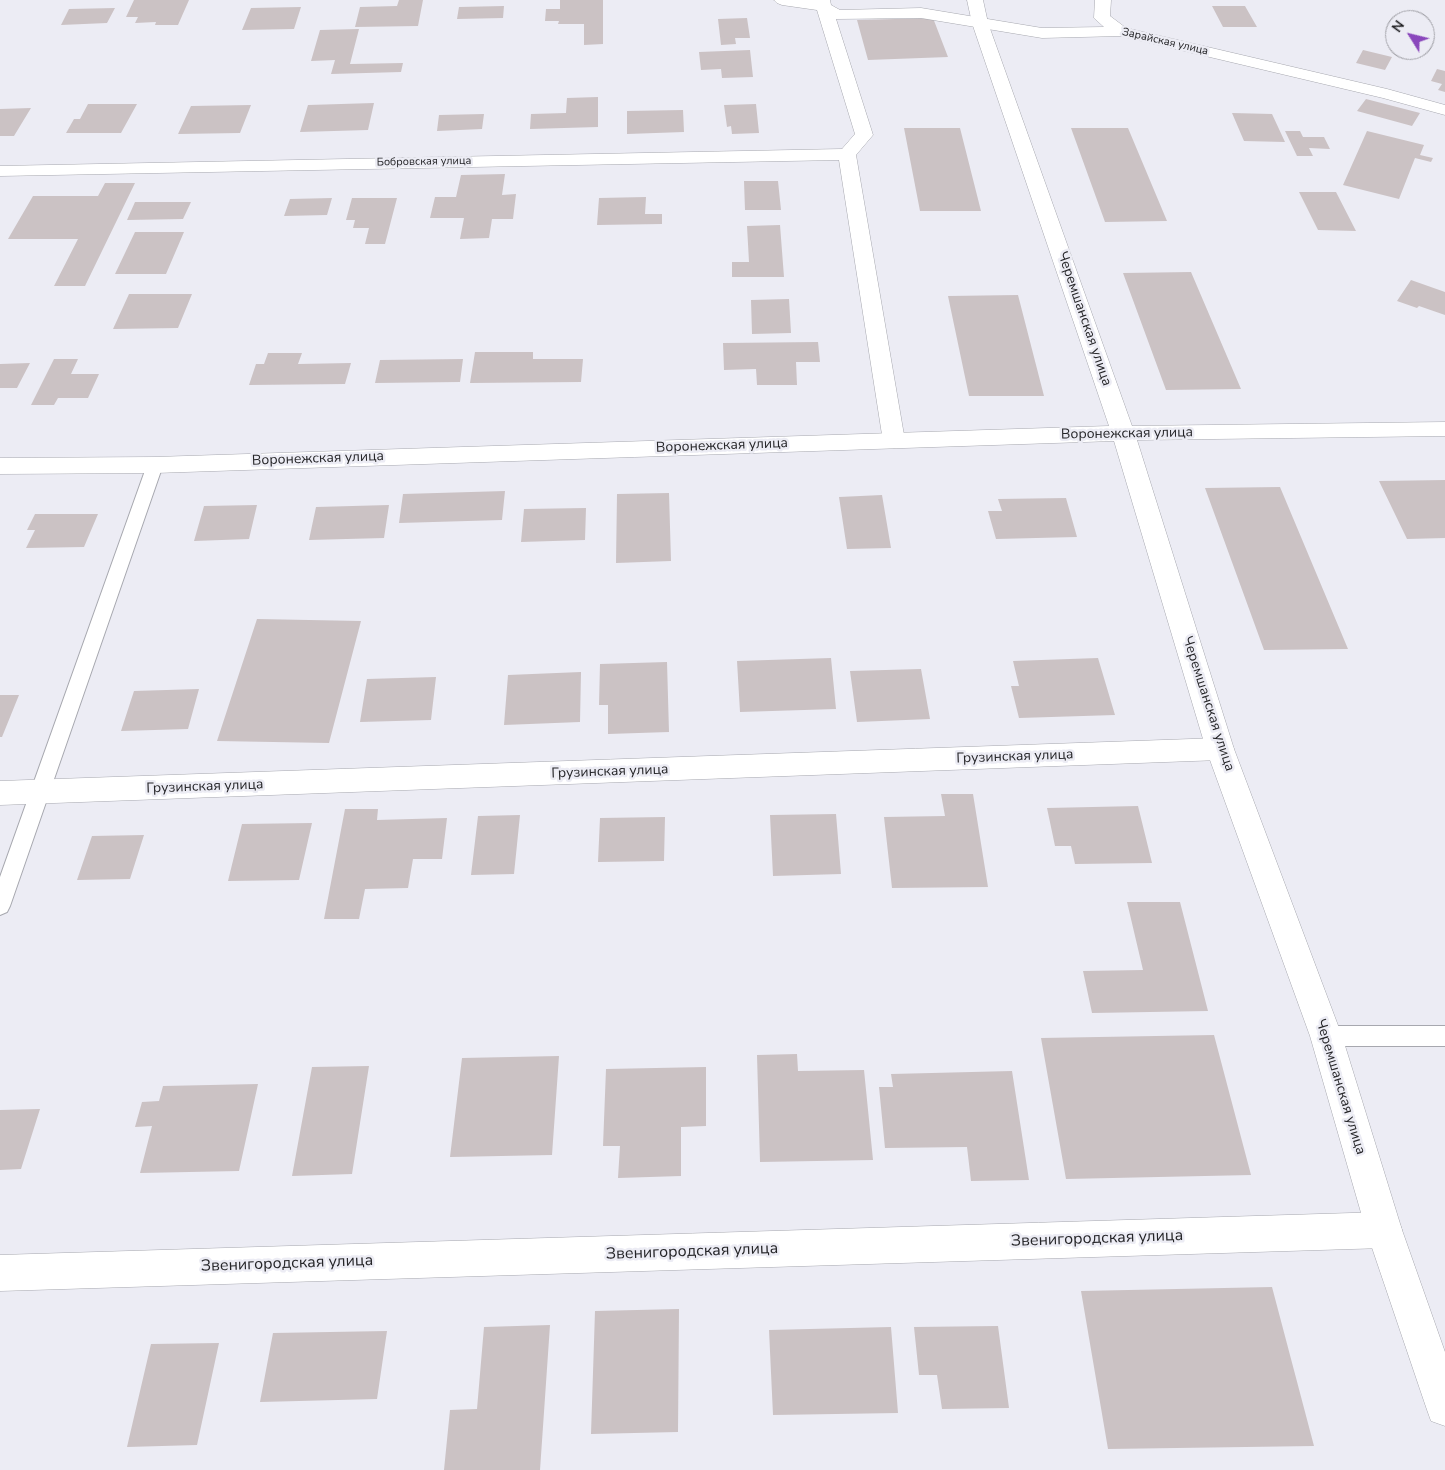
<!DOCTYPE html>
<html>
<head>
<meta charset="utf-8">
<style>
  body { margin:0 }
  #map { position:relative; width:1445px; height:1470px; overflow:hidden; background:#ececf4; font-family:"Nunito Sans",sans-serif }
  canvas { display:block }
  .north { position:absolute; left:1385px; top:10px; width:50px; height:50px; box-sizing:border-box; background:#ececf4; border:1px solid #9c9ca2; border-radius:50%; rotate:306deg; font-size:14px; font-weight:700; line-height:20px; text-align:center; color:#252528 }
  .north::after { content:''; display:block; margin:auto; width:18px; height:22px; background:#8a47bc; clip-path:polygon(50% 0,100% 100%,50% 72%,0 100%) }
</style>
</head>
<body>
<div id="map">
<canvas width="1445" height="1470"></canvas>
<div class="north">N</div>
</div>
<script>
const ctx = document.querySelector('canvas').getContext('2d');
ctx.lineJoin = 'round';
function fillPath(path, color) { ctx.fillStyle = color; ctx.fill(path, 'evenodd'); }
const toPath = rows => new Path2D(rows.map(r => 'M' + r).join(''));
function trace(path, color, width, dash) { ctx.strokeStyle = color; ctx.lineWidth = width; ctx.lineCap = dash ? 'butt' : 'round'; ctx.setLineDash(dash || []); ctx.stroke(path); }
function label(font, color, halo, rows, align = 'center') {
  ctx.font = font + ' "Nunito Sans",sans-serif'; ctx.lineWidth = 5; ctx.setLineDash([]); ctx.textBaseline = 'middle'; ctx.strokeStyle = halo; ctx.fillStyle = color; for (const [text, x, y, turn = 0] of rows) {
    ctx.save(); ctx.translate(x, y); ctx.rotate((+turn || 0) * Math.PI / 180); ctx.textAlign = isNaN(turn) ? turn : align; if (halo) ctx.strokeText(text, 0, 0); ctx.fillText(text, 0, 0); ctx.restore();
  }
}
fillPath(toPath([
  [134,0,189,0,178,25,155,25,156,22,135,23,138,17,126,17],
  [399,0,423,0,418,26,355,27,360,7,397,6],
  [560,0,603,0,603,44,584,45,584,24,558,24,559,21,545,21,546,9,560,9],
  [504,6,503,18,457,19,459,7],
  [1212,6,1245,6,1257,27,1223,27],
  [301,7,294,29,242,30,251,8],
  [115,8,107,23,61,25,69,9],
  [747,18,750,38,735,38,736,44,721,45,718,19],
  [933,18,948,57,868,60,857,20],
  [359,29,350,64,403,63,401,72,331,74,335,60,311,61,320,30],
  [750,50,753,77,722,78,721,69,701,70,699,52],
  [1363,50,1392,57,1385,70,1356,63],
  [1437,69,1445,71,1445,92,1438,90,1442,84,1431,81],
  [598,97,598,127,530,129,531,114,566,113,567,98],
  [1366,99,1420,113,1412,126,1357,111],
  [374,103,368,130,300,132,308,105],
  [88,104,137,104,121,133,66,133,74,119,80,119],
  [756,104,759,133,732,134,731,126,727,127,724,105],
  [251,105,240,133,178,134,191,106],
  [31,108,14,136,0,136,0,109],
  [683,110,684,132,627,134,627,111],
  [1232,113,1272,114,1285,142,1244,141],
  [484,114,482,129,437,131,439,115],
  [904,128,960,128,981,211,920,211],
  [1071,128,1128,128,1167,221,1105,222],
  [1285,131,1300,131,1303,137,1324,137,1330,149,1309,148,1313,156,1297,156],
  [1367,131,1424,145,1420,155,1433,158,1431,162,1415,158,1399,199,1343,185],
  [505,174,502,195,516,194,513,219,492,219,489,238,460,239,464,218,430,218,435,197,456,197,461,175],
  [744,181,778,181,781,210,745,210],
  [105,183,135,183,85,286,54,286,78,239,8,239,33,196,98,196],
  [1299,192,1336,192,1356,231,1318,230],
  [646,197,645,214,662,214,662,224,597,225,599,198],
  [332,198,327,215,284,216,290,199],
  [352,198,397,198,385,244,365,244,369,228,353,228,355,220,346,220],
  [135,202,191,202,183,219,127,220],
  [780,225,784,277,732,277,732,262,749,262,747,226],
  [135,232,184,232,166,274,115,274],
  [1191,272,1241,389,1166,390,1123,273],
  [1411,280,1445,292,1445,315,1419,306,1417,308,1397,301],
  [129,294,192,294,178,328,113,329],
  [1018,295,1044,396,969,396,948,296],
  [789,299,791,333,752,334,751,300],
  [818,342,820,362,796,362,797,385,757,385,756,369,724,370,723,343],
  [475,352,533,352,533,359,583,359,581,382,470,383],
  [268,353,302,353,298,364,351,363,345,384,249,385,256,364,264,364],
  [54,359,78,359,71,374,99,374,88,398,58,398,54,405,31,405],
  [463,359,460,382,375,383,380,360],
  [30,363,17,388,0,388,0,364],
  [1445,480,1445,538,1407,539,1379,481],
  [1280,487,1348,649,1264,650,1205,488],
  [505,491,502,520,399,523,403,494],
  [669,493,671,561,616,563,617,494],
  [882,495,891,548,847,549,839,497],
  [1066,498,1077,537,996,539,988,511,1002,511,998,499],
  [257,505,249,539,194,541,204,506],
  [389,505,384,538,309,540,316,507],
  [586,508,585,540,521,542,524,509],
  [35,514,98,514,84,547,26,548,35,530,27,530],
  [257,619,361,621,329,743,217,741],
  [831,658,836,709,740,712,737,661],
  [1098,658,1115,715,1019,718,1011,686,1019,686,1013,661],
  [667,662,669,732,608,734,608,705,599,705,600,664],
  [921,669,930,719,857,722,850,671],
  [581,672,580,722,504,725,508,675],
  [436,677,431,720,360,722,367,679],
  [199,689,188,729,121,731,134,691],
  [0,695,19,695,2,737,0,737],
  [941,794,973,794,988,887,892,888,884,817,945,816],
  [1138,806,1152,863,1075,864,1071,846,1055,846,1047,808],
  [345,809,378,809,377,820,447,818,442,859,413,859,408,888,365,889,359,919,324,919],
  [836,814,841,874,773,876,770,815],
  [520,815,514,874,471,875,478,816],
  [665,817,664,861,598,862,600,818],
  [312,823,299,880,228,881,242,824],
  [144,835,130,879,77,880,92,836],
  [1127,902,1180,902,1208,1011,1092,1013,1083,971,1143,970],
  [1214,1035,1251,1175,1066,1179,1041,1038],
  [797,1054,798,1071,864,1070,873,1160,760,1162,757,1055],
  [559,1056,552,1155,450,1157,462,1058],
  [369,1066,352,1174,292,1176,312,1067],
  [706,1067,706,1126,681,1127,681,1176,618,1178,620,1146,603,1146,606,1069],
  [1012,1071,1029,1180,971,1181,967,1147,885,1148,879,1087,893,1087,891,1074],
  [258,1084,239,1171,140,1173,152,1126,135,1127,142,1102,159,1101,163,1086],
  [40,1109,21,1169,0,1170,0,1110],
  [1272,1287,1314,1446,1108,1449,1081,1291],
  [679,1309,678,1432,591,1434,595,1311],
  [550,1325,540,1470,444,1470,450,1410,477,1409,484,1327],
  [998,1326,1009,1408,942,1409,937,1375,919,1375,914,1327],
  [891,1327,898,1413,773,1415,769,1330],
  [387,1331,377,1399,260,1402,273,1333],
  [219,1343,197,1445,127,1447,151,1344]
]), '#cbc2c4');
const service = toPath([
  [155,460,161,461,163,465,10,906,7,912,0,915,0,877,147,465,149,461,155,460],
  [1326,1026,1445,1026,1445,1046,1326,1046,1318,1043,1315,1036,1318,1029,1326,1026]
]);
const minor = toPath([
  [774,0,830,0,831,5,840,10,921,8,1042,28,1104,27,1094,18,1095,0,1111,0,1110,16,1126,28,1387,89,1445,105,1445,115,1383,98,1121,36,1042,38,921,18,836,19,873,135,856,155,905,441,902,446,894,448,886,446,883,441,839,160,0,176,0,166,842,149,855,134,817,10,782,5,777,3,774,0],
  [1220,738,1230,741,1234,749,1230,757,1220,760,0,805,0,781,1220,738],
  [1384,1212,1397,1217,1402,1230,1397,1243,1384,1248,0,1291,0,1255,1384,1212]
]);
const tertiary = toPath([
  [967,0,983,0,988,23,1132,426,1445,422,1445,436,1137,440,1234,749,1342,1036,1402,1230,1445,1352,1445,1426,1431,1421,1426,1407,1366,1230,1310,1036,1206,749,1114,441,155,473,0,474,0,458,155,457,1109,426,972,23,967,0]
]);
trace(service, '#a7a8af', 2);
trace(minor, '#a7a8af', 1);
trace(tertiary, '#a7a8af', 1);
fillPath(service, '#fff');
fillPath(minor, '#fff');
fillPath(tertiary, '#fff');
label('11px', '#252528', '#ececf4', [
  ["Зарайская улица",1165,42,13],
  ["Бобровская улица",424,162,-1]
]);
label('14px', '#252528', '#ececf4', [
  ["Черемшанская улица",1084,319,71],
  ["Воронежская улица",1127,434,-1],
  ["Воронежская улица",722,446,-2],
  ["Воронежская улица",318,459,-2],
  ["Черемшанская улица",1208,704,72],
  ["Грузинская улица",1015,757,-2],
  ["Грузинская улица",610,772,-2],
  ["Грузинская улица",205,787,-2],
  ["Черемшанская улица",1340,1087,73]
]);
label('16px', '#252528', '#ececf4', [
  ["Звенигородская улица",1097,1239,-2],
  ["Звенигородская улица",692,1252,-2],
  ["Звенигородская улица",287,1264,-2]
]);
</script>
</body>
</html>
